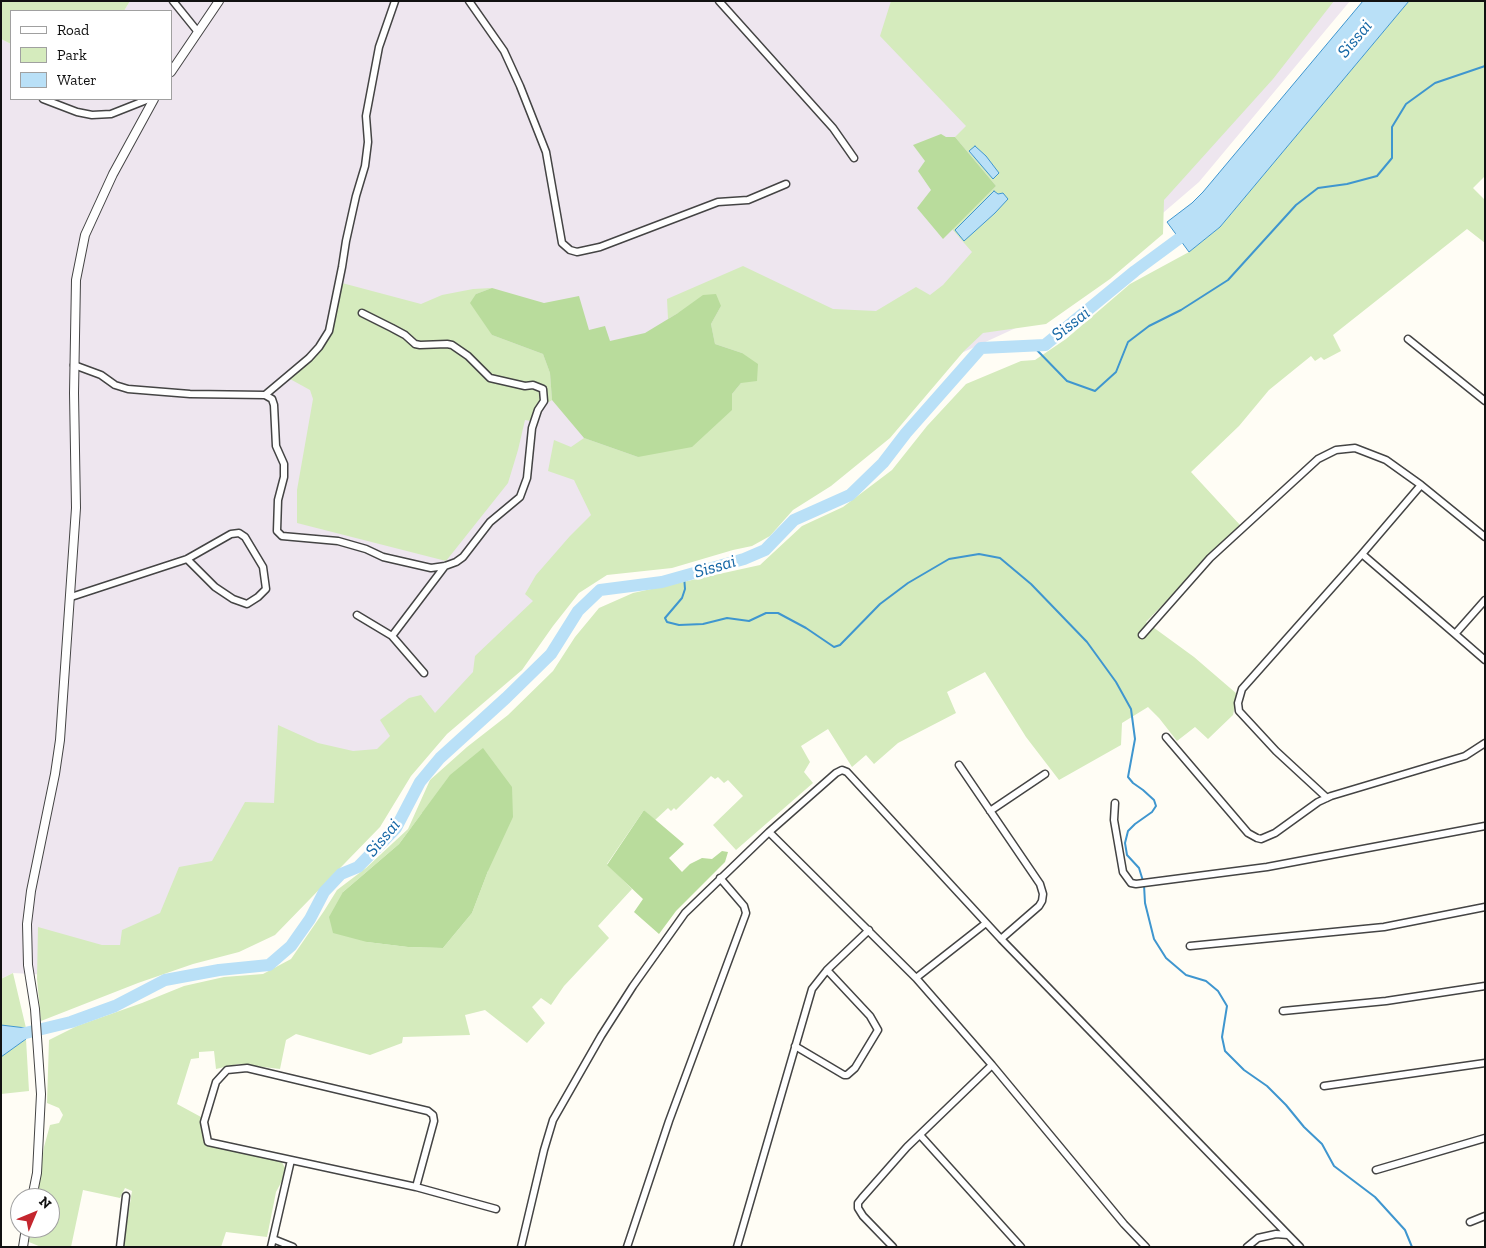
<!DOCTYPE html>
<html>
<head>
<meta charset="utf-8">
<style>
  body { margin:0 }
  #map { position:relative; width:1486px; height:1248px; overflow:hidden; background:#fffdf5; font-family:"Zilla Slab",serif }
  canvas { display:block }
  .frame { position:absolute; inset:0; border:2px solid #111; pointer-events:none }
  .legend { position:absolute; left:10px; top:10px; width:162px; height:90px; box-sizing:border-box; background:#fff; border:1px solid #a0a0a0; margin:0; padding:6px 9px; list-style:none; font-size:15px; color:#111 }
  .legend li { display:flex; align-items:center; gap:10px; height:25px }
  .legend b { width:25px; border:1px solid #a0a0a0 }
  .north { position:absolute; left:10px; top:1188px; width:50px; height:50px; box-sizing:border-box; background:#fff; border:1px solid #a0a0a0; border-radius:50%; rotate:45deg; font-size:14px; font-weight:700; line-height:20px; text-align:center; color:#111 }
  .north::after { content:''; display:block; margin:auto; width:18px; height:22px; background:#c4262e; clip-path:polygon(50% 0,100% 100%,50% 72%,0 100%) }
</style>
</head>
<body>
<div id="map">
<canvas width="1486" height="1248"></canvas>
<div class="frame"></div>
<ul class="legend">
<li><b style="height:6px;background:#fff"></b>Road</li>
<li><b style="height:14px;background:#d5ebbd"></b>Park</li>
<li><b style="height:14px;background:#b9e0f7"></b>Water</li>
</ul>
<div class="north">N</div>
</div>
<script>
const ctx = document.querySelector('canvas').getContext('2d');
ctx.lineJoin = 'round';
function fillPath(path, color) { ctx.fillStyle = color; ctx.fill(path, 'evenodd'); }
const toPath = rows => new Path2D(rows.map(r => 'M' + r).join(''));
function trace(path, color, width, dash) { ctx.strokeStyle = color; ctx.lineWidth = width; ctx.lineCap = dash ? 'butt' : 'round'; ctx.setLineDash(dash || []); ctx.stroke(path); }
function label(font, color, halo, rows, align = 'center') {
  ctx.font = font + ' "Zilla Slab",serif'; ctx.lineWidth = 5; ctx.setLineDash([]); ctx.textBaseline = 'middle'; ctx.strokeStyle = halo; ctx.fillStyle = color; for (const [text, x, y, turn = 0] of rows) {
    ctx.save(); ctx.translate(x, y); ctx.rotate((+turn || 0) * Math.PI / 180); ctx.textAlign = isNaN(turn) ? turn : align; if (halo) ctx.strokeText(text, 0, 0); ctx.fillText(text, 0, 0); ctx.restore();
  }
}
fillPath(toPath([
  [130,1,1350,1,1199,182,1044,315,942,362,600,567,443,732,109,978,13,973,1,979,1,39,11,44,11,99,171,99,171,11,124,11]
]), '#eee6ef');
fillPath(toPath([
  [1,1,130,1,124,11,11,11,11,44,1,39],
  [891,1,1334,1,1273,79,1164,200,1163,234,1110,279,1046,324,983,333,964,351,890,438,831,486,793,510,770,536,752,546,733,550,672,568,607,575,579,593,553,626,522,670,447,734,411,776,380,827,275,935,239,952,193,964,138,983,41,1021,37,979,38,927,102,945,120,945,122,930,160,913,179,867,212,861,245,802,274,803,278,725,318,743,353,751,377,749,390,736,380,720,409,698,421,695,435,713,473,672,475,656,533,601,525,594,536,575,570,536,591,515,574,480,548,471,554,440,571,447,584,438,638,457,732,394,741,383,742,353,715,344,711,324,721,306,678,313,668,319,667,299,743,266,833,309,876,311,916,287,930,295,943,285,972,252,952,229,996,186,955,137,966,126,880,36],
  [975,147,986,156,999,173,994,178,969,152],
  [1003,193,1007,199,995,213,982,225,955,230,975,210],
  [1409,1,1485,1,1485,176,1473,188,1485,200,1485,243,1467,229,1333,335,1341,351,1324,360,1321,357,1315,361,1311,356,1269,390,1239,426,1191,472,1240,525,1146,622,1194,657,1237,694,1233,715,1208,739,1195,727,1177,741,1159,718,1148,707,1122,723,1121,745,1059,780,1026,737,985,672,947,692,956,713,898,743,874,764,866,755,852,767,828,729,801,746,810,762,804,772,813,783,736,850,713,825,743,796,728,780,724,783,718,777,715,779,711,776,676,810,674,808,671,811,668,808,655,820,644,810,607,864,632,889,598,926,609,938,564,986,551,1005,541,998,532,1007,545,1023,527,1043,485,1010,465,1015,470,1035,403,1037,402,1043,370,1055,296,1034,286,1040,280,1069,238,1064,216,1069,214,1051,199,1052,199,1058,191,1059,177,1104,201,1117,207,1146,274,1159,282,1162,285,1168,284,1177,276,1192,267,1237,226,1232,221,1247,123,1247,132,1191,125,1188,120,1198,83,1190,71,1247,41,1247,29,1242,31,1228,50,1228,50,1198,36,1198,44,1147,50,1125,59,1123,63,1115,59,1108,47,1103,49,1040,77,1026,142,1003,184,986,224,977,263,974,291,959,324,911,337,890,366,868,408,829,430,780,467,747,508,715,553,671,575,637,599,608,633,593,760,565,802,526,843,507,892,470,927,426,966,384,1021,361,1035,360,1066,339,1130,284,1189,252,1220,227],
  [422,813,488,871,472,913,443,948,408,947,367,942,343,892,399,844],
  [342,283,421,304,442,295,473,289,492,288,476,294,492,335,543,354,550,373,552,400,536,410,531,421,525,420,518,450,508,483,446,561,297,523,297,490,313,399,310,390,290,379,309,362,332,333],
  [13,973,26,1028,1,1025,1,979],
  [26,1039,29,1091,1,1094,1,1057]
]), '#d5ebbd');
fillPath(toPath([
  [941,134,946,137,955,137,996,186,943,239,917,208,931,190,918,171,925,161,913,145],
  [492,288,544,303,579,296,589,330,605,326,610,341,645,333,678,313,703,295,716,294,721,306,711,324,715,344,742,353,758,364,757,381,741,383,732,394,732,410,692,447,638,457,584,438,552,400,550,373,543,354,492,335,470,303,476,294],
  [483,748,512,787,513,817,488,871,472,913,443,948,408,947,367,942,333,933,329,917,343,892,399,844,450,775],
  [644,810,684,844,669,858,682,872,690,864,702,858,712,859,722,851,728,852,725,862,676,911,659,934,634,912,643,899,607,865]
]), '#b9dc9c');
const water = toPath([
  [1363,1,1409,1,1220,227,1189,252,1167,222,1192,203,1203,192,1363,1],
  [975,146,986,156,999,173,993,179,969,151,975,146],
  [994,191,998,194,1003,193,1008,199,995,213,964,241,955,230,994,191],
  [1,1025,26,1028,26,1039,1,1057,1,1025]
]);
fillPath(water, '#b9e0f7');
trace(water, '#3f96cf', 1);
trace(toPath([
  [1032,345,1067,381,1095,391,1116,372,1128,342,1149,326,1181,310,1228,280,1296,205,1318,188,1347,184,1377,176,1392,158,1392,127,1406,104,1435,83,1485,66],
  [684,576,685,589,682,598,665,618,667,622,679,625,703,624,727,618,749,621,766,613,778,613,806,628,834,647,840,645,880,604,908,583,949,559,979,554,1000,558,1031,584,1087,642,1116,682,1131,709,1135,739,1128,777,1133,783,1143,790,1154,800,1156,806,1152,812,1135,824,1128,831,1125,843,1127,855,1139,868,1143,881],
  [1144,885,1145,903,1154,939,1166,958,1186,975,1206,981,1218,991,1227,1006,1222,1037,1225,1051,1244,1070,1267,1086,1286,1105,1304,1127,1322,1144,1334,1166,1375,1197,1405,1230,1412,1247]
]), '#3f96cf', 2);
trace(toPath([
  [1,1039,71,1022,115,1006,165,980,219,970,269,965,291,946,310,919,324,892,341,874,358,867,396,828,420,782,440,758,506,698,551,654,578,611,600,590,662,582,744,559,765,550,794,520,850,495,883,463,906,433,981,348,1045,345,1135,271,1192,229]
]), '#b9e0f7', 12);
const minor = toPath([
  [173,1,198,32],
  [469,1,504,51,520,86,546,152,562,243,570,250,577,252,600,247,718,202,748,200,786,184],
  [719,1,833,128,854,158],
  [43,99,77,112,92,115,111,114,149,99],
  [1408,339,1485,401],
  [74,365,101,375,115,385,128,389,190,394,265,395,272,399,274,405,276,446,284,464,284,477,278,500,277,531,282,536,338,541,366,549,383,557,431,568,445,566,456,562,463,557,490,522,520,497,527,478,532,428,538,410,544,401,543,389,533,385,525,386,490,378,468,356,452,345,447,344,420,345,415,344,405,335,392,328,362,313],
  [265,395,309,358,319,347,329,331,342,267,346,241,356,196,365,166,368,142,366,116,379,47,395,1],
  [1421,485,1362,554,1455,634],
  [71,597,187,559,231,534,239,533,245,537,263,567,266,589,258,597,247,604,233,599,215,587,187,559],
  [1485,600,1455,634,1485,660],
  [357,615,392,636],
  [1142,635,1210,558,1318,459,1336,450,1355,448,1386,460,1421,485,1485,537],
  [424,673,392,636,445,566],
  [1166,737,1248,833,1257,838,1261,839,1275,833,1318,802,1331,796,1465,756,1485,743],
  [959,765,1040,884,1043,894,1042,901,1039,906,1001,939],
  [1327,798,1276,751,1239,711,1238,703,1242,689,1362,554],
  [1115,803,1114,820,1123,872,1131,883,1136,884,1267,867,1485,826],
  [990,811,1045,774],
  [769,832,916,978,992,1065,1124,1224,1146,1247],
  [1190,946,1384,927,1485,907],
  [916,978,986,923],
  [1283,1011,1386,1001,1485,986],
  [795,1046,844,1075,847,1075,855,1068,878,1030,870,1016,827,970],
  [1324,1086,1485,1063],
  [920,1135,1021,1247],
  [1376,1170,1485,1138],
  [416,1187,434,1121,433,1115,428,1111,247,1068,227,1070,216,1082,204,1122,208,1142,416,1187,496,1209],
  [1470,1222,1485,1216],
  [273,1239,293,1247],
  [120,1247,126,1196],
  [271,1247,291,1160],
  [521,1247,544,1150,553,1120,601,1036,633,986,685,913,769,832,836,773,842,770,847,772,1001,939,1300,1247],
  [627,1247,669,1121,745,916,746,913,744,906,720,878],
  [737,1247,812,989,827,970,869,930],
  [893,1247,863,1216,858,1208,858,1203,862,1198,907,1147,992,1065],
  [1247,1247,1258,1238,1276,1234,1288,1235]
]);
const tertiary = toPath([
  [171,72,219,1],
  [32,1198,37,1173,41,1094,35,1009,28,965,27,924,31,891,55,774,60,740,76,508,74,393,76,280,85,235,113,174,154,99],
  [23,1247,26,1228]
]);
trace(minor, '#444', 9);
trace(tertiary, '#444', 10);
trace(minor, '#fff', 6);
trace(tertiary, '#fff', 8);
label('italic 18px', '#1768a6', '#fff', [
  ["Sissai",1355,39,-50],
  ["Sissai",1071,324,-38],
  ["Sissai",715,567,-16],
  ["Sissai",383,838,-50]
]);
</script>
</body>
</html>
